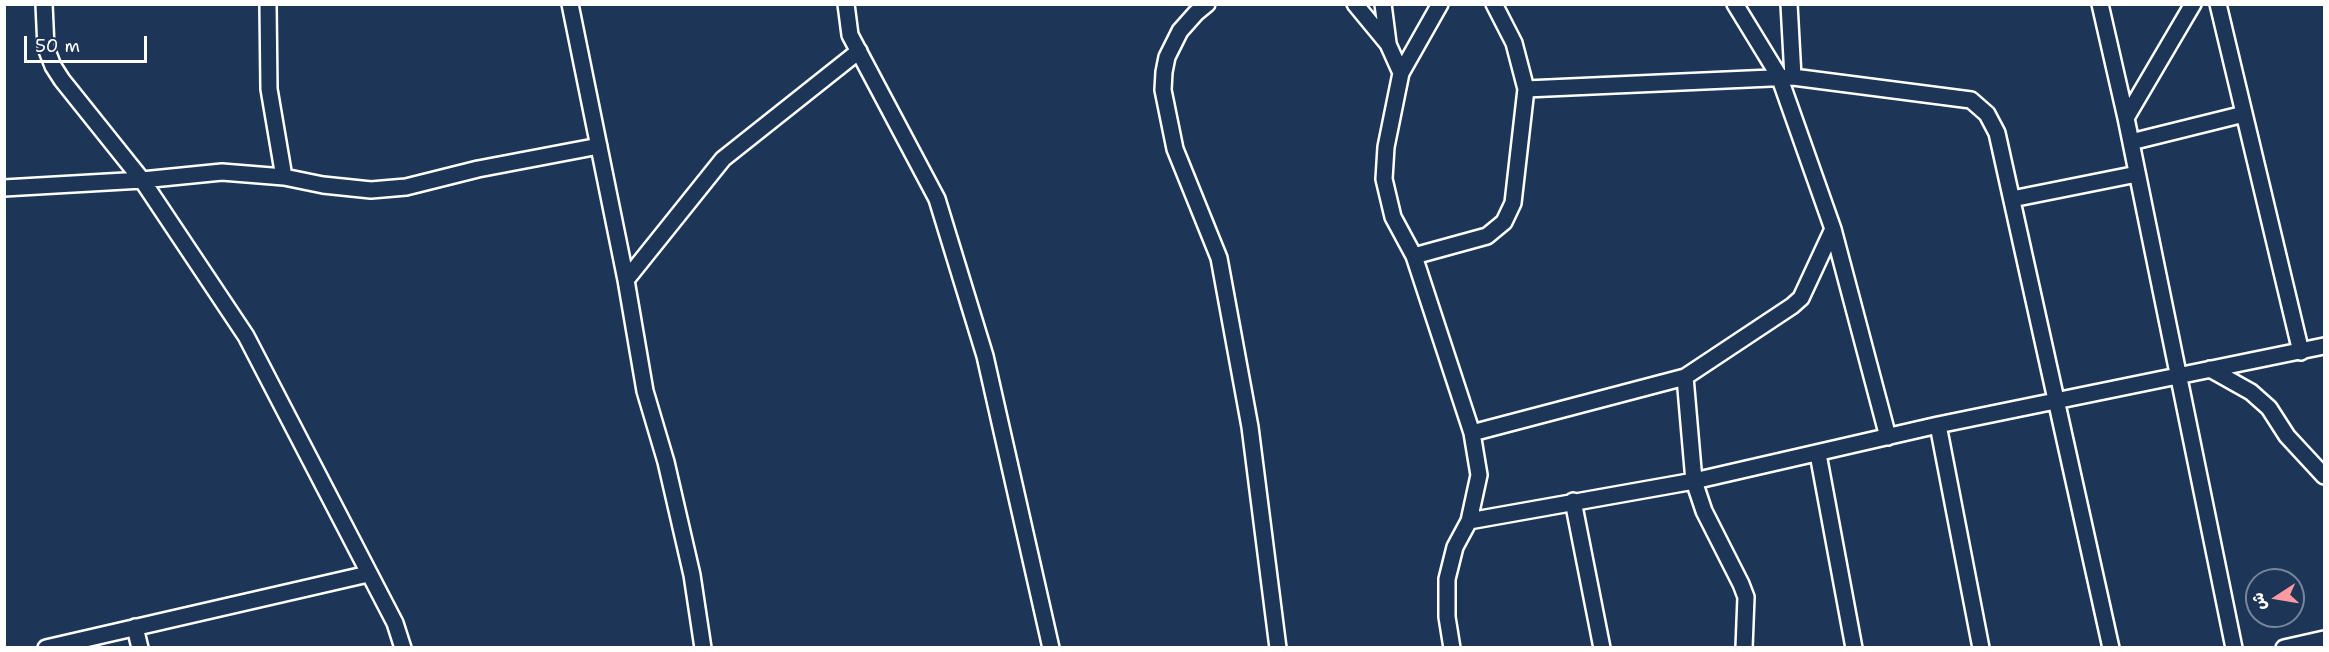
<!DOCTYPE html>
<html>
<head>
<meta charset="utf-8">
<style>
  body { margin:0 }
  #map { position:relative; width:2329px; height:652px; overflow:hidden; background:#1d3557; font-family:"Shantell Sans","Playpen Sans Arabic",sans-serif }
  canvas { display:block }
  .frame { position:absolute; inset:0; border:6px solid #fff; pointer-events:none }
  .north { position:absolute; left:2245px; top:568px; width:60px; height:60px; box-sizing:border-box; background:#1d3557; border:2px solid #77869a; border-radius:50%; rotate:258deg; font-size:16px; font-weight:700; line-height:24px; text-align:center; color:#fff }
  .north::after { content:''; display:block; margin:auto; width:21px; height:27px; background:#ff9aa2; clip-path:polygon(50% 0,100% 100%,50% 72%,0 100%) }
  .scale { position:absolute; left:24px; top:36px; width:123px; height:27px; box-sizing:border-box; border:3px solid #fff; border-top:0; padding-left:8px; font-size:18px; line-height:21px; white-space:nowrap; color:#fff; -webkit-text-stroke:4px #1d3557; paint-order:stroke }
</style>
</head>
<body>
<div id="map">
<canvas width="2329" height="652"></canvas>
<div class="frame"></div>
<div class="north">ش</div>
<div class="scale">50 m</div>
</div>
<script>
const ctx = document.querySelector('canvas').getContext('2d');
ctx.lineJoin = 'round';
const toPath = rows => new Path2D(rows.map(r => 'M' + r).join(''));
function trace(path, color, width, dash) { ctx.strokeStyle = color; ctx.lineWidth = width; ctx.lineCap = dash ? 'butt' : 'round'; ctx.setLineDash(dash || []); ctx.stroke(path); }
const minor = toPath([
  [44,4,46,48,53,66,62,80,142,180,246,336,395,623,403,648],
  [268,4,269,89,284,177],
  [570,4,626,280,645,391,666,462,692,575,703,648],
  [846,4,850,35,937,199,985,356,1051,648],
  [1207,4,1196,13,1180,31,1167,57,1164,72,1163,90,1175,149,1219,258,1250,427,1278,648],
  [1355,4,1388,44,1401,73,1386,147,1384,179,1393,217,1414,256,1472,433,1479,475,1469,521],
  [1383,4,1388,43],
  [1735,4,1779,76,1833,229,1888,437],
  [2100,4,2126,118,2234,648],
  [2218,4,2301,352],
  [1401,73,1440,4],
  [1793,77,1971,100,1987,114,1997,133,2111,648],
  [1526,89,1793,77,1789,4],
  [2126,118,2193,4],
  [2131,142,2244,114],
  [4,188,142,180,222,172,284,177,323,185,371,190,406,187,478,169,599,146],
  [2012,199,2137,174],
  [1414,256,1487,236,1504,222,1513,203,1526,89,1514,43,1494,4],
  [626,280,723,159,859,51],
  [2210,369,2251,392,2269,408,2287,436,2324,476],
  [1685,377,1694,481,1704,511,1741,584,1746,597,1744,648],
  [1938,425,1981,648],
  [1472,433,1685,377,1792,306,1801,298,1833,229],
  [1818,454,1854,648],
  [1573,501,1602,648],
  [135,627,140,648],
  [46,648,368,574],
  [1452,648,1447,617,1447,579,1455,547,1469,521,1694,481,1938,425,2324,346],
  [2284,648,2324,639]
]);
trace(minor, '#fff', 20);
trace(minor, '#1d3557', 15);
</script>
</body>
</html>
